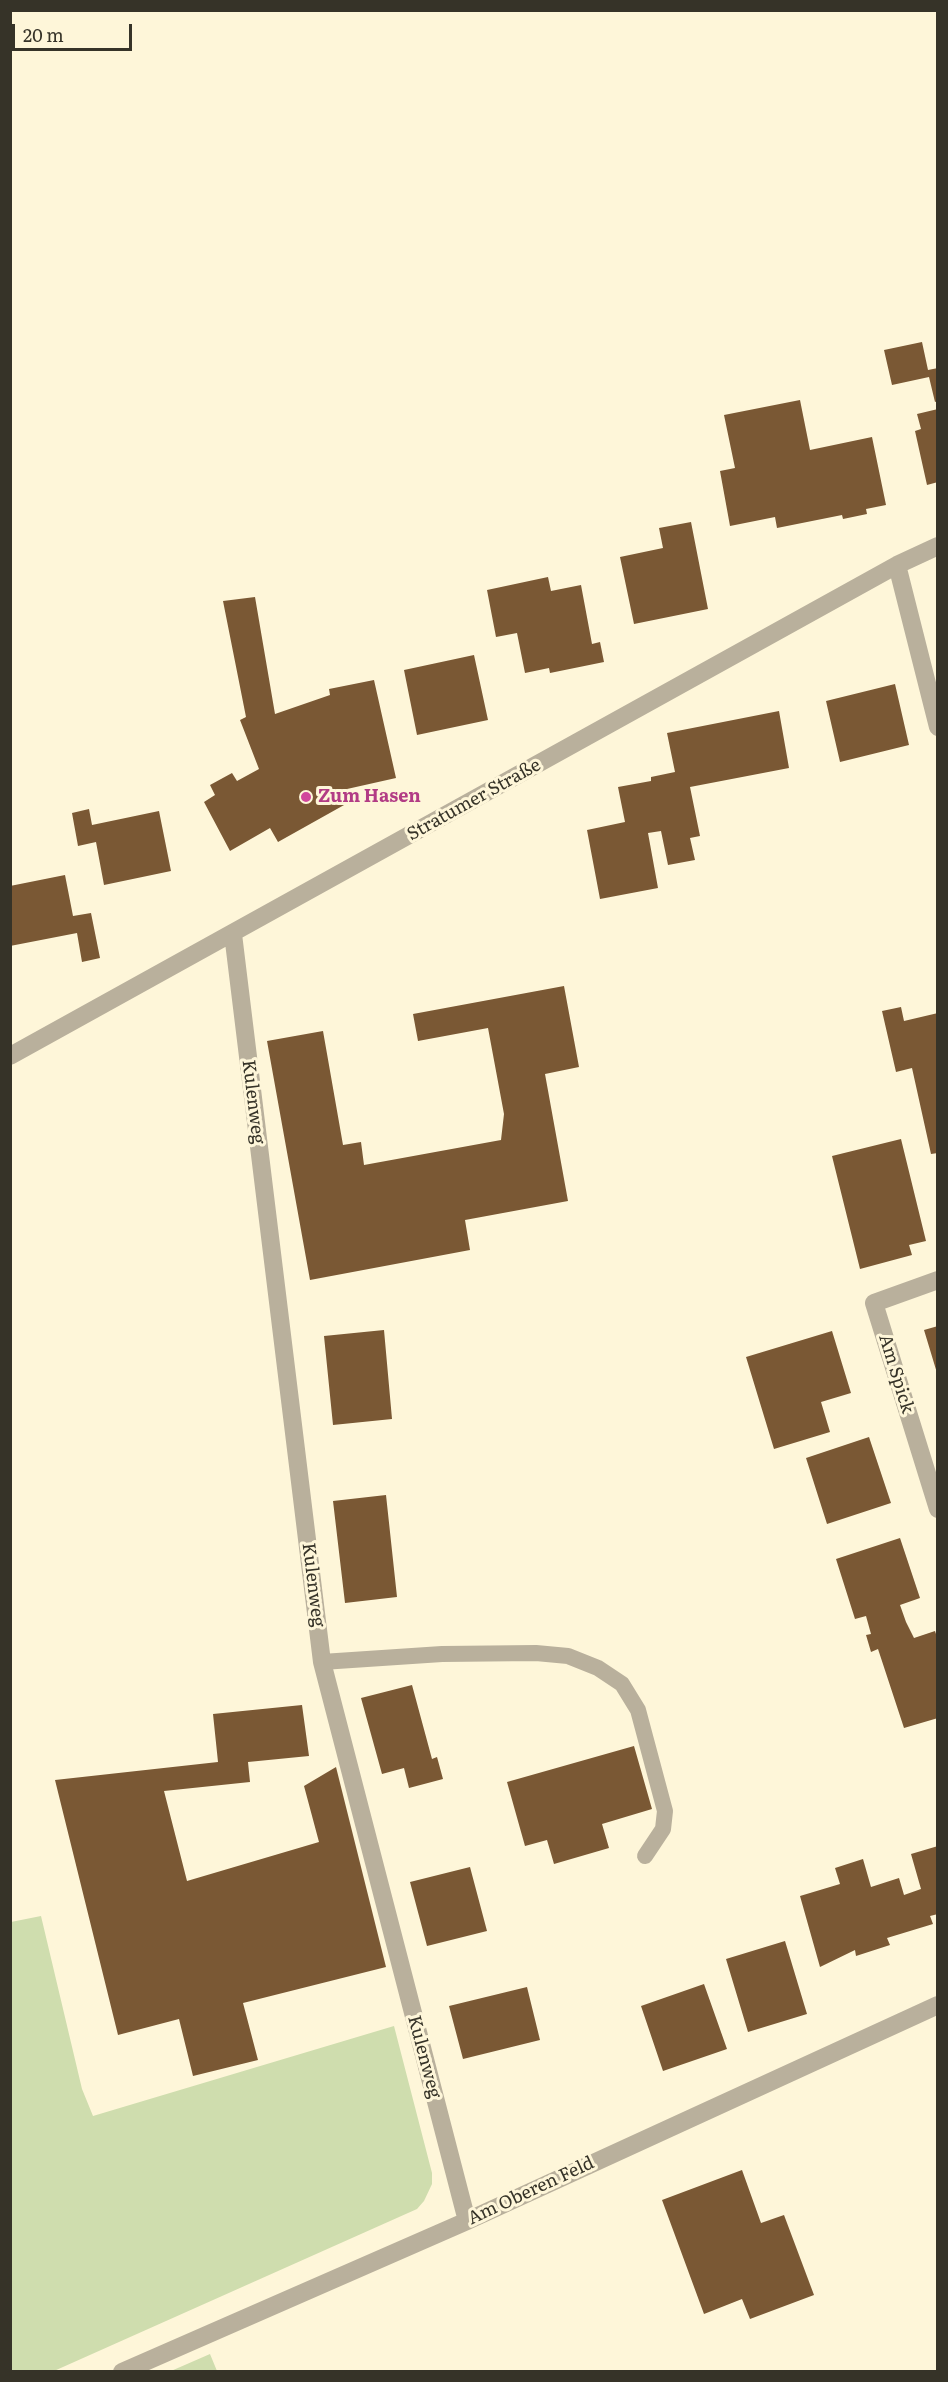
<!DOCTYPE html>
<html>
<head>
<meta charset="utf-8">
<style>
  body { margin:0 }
  #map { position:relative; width:948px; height:2382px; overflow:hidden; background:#fef6d9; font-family:Literata,serif }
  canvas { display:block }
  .frame { position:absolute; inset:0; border:12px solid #363328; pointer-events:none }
  .scale { position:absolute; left:12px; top:24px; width:120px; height:27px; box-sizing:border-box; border:3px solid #363328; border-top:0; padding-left:8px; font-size:18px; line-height:21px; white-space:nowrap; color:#363328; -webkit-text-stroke:4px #fef6d9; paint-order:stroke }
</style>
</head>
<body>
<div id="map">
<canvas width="948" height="2382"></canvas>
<div class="frame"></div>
<div class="scale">20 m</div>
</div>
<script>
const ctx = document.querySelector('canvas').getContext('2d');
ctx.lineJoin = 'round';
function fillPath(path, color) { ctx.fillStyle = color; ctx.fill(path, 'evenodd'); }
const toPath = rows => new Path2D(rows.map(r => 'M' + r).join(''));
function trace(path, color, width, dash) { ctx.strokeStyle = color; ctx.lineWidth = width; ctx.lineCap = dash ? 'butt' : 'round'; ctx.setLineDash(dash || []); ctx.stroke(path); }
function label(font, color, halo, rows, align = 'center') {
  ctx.font = font + ' Literata,serif'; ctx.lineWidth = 6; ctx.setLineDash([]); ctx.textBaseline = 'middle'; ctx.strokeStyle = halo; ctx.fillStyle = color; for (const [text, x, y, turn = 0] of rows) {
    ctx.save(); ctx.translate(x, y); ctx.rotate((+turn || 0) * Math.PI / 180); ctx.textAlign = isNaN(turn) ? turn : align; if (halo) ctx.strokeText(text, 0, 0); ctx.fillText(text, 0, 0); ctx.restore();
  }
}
fillPath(toPath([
  [41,1916,82,2089,93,2116,394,2026,432,2173,432,2184,424,2201,417,2209,54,2371,11,2371,11,1922],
  [210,2354,217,2371,171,2371]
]), '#cfddae');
fillPath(toPath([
  [922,342,928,370,938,368,938,401,935,402,929,377,892,385,884,350],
  [800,400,810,450,872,437,886,505,866,509,867,514,843,519,842,515,777,528,775,517,730,526,720,471,735,468,724,415],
  [938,409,938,482,927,485,915,431,921,429,917,414],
  [691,522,708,609,634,624,620,557,663,548,659,528],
  [548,577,551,591,581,585,592,644,600,642,604,662,550,673,549,668,525,673,517,633,496,637,487,590],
  [255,597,275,714,330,695,329,689,374,680,396,778,347,789,353,800,278,842,270,828,230,851,204,802,215,795,210,785,232,773,237,781,259,769,240,720,246,717,223,601],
  [474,655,488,720,417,735,404,670],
  [895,684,909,745,840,762,826,701],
  [779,711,789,768,690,787,700,836,690,838,695,860,668,865,661,831,648,833,658,888,600,899,587,830,625,822,618,787,651,781,651,777,675,772,667,733],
  [89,809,92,825,159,811,171,871,104,885,96,842,78,846,72,813],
  [65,875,73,916,91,913,100,958,82,962,77,933,10,946,10,886],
  [564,986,579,1067,545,1074,568,1201,465,1220,470,1250,310,1280,267,1041,323,1031,343,1145,361,1142,364,1165,501,1140,504,1114,488,1028,418,1041,413,1014],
  [901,1007,904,1021,938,1013,938,1153,931,1154,912,1068,896,1072,882,1011],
  [901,1139,926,1241,909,1245,912,1255,860,1269,832,1156],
  [938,1326,938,1373,937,1373,924,1330],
  [384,1330,392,1419,333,1425,324,1336],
  [832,1331,851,1393,821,1402,830,1432,774,1449,746,1357],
  [869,1437,891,1503,827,1524,806,1458],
  [386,1495,397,1597,345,1603,333,1501],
  [900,1538,920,1598,900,1605,906,1622,914,1638,935,1631,938,1640,938,1718,904,1728,878,1649,871,1652,866,1635,871,1634,866,1616,855,1619,836,1559],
  [412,1685,432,1759,437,1757,443,1779,409,1788,404,1768,382,1774,361,1698],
  [302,1705,309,1756,248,1762,250,1782,164,1791,187,1881,319,1842,304,1786,336,1767,386,1967,243,2003,258,2060,193,2076,179,2019,118,2035,55,1780,218,1762,213,1714],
  [634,1746,652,1809,602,1824,609,1848,554,1864,547,1840,525,1846,507,1782],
  [938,1846,938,1914,930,1916,933,1924,887,1938,890,1945,856,1956,855,1950,820,1967,800,1896,840,1884,835,1868,863,1859,871,1887,899,1878,904,1895,921,1889,911,1854],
  [470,1867,487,1931,427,1946,410,1882],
  [785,1941,807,2014,748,2032,726,1959],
  [704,1984,727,2049,663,2071,641,2006],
  [527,1987,540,2040,463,2059,449,2006],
  [742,2170,761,2223,784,2215,814,2295,750,2319,742,2299,704,2314,662,2200]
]), '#7a5834');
trace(toPath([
  [322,1662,442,1654,536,1653,568,1656,598,1668,622,1684,638,1710,665,1811,663,1829,645,1856]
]), '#b9b09c', 16);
trace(toPath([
  [897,565,938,727],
  [233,934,322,1662,467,2221],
  [10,1056,897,565,938,546],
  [938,1280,874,1303,938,1509],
  [122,2372,467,2221,938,2005]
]), '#b9b09c', 18);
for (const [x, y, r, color] of [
  [306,797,6,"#d1479c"]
]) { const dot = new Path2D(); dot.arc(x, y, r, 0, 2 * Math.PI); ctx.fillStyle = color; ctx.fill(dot); trace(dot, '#fef6d9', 2); }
label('bold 18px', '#b23c85', '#fef6d9', [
  ["Zum Hasen",318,797]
], 'left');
label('18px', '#363328', '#fef6d9', [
  ["Stratumer Straße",474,800,-29],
  ["Kulenweg",253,1102,83],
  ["Am Spick",896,1374,73],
  ["Kulenweg",313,1585,83],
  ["Kulenweg",424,2057,75],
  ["Am Oberen Feld",531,2191,-25]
]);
</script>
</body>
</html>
